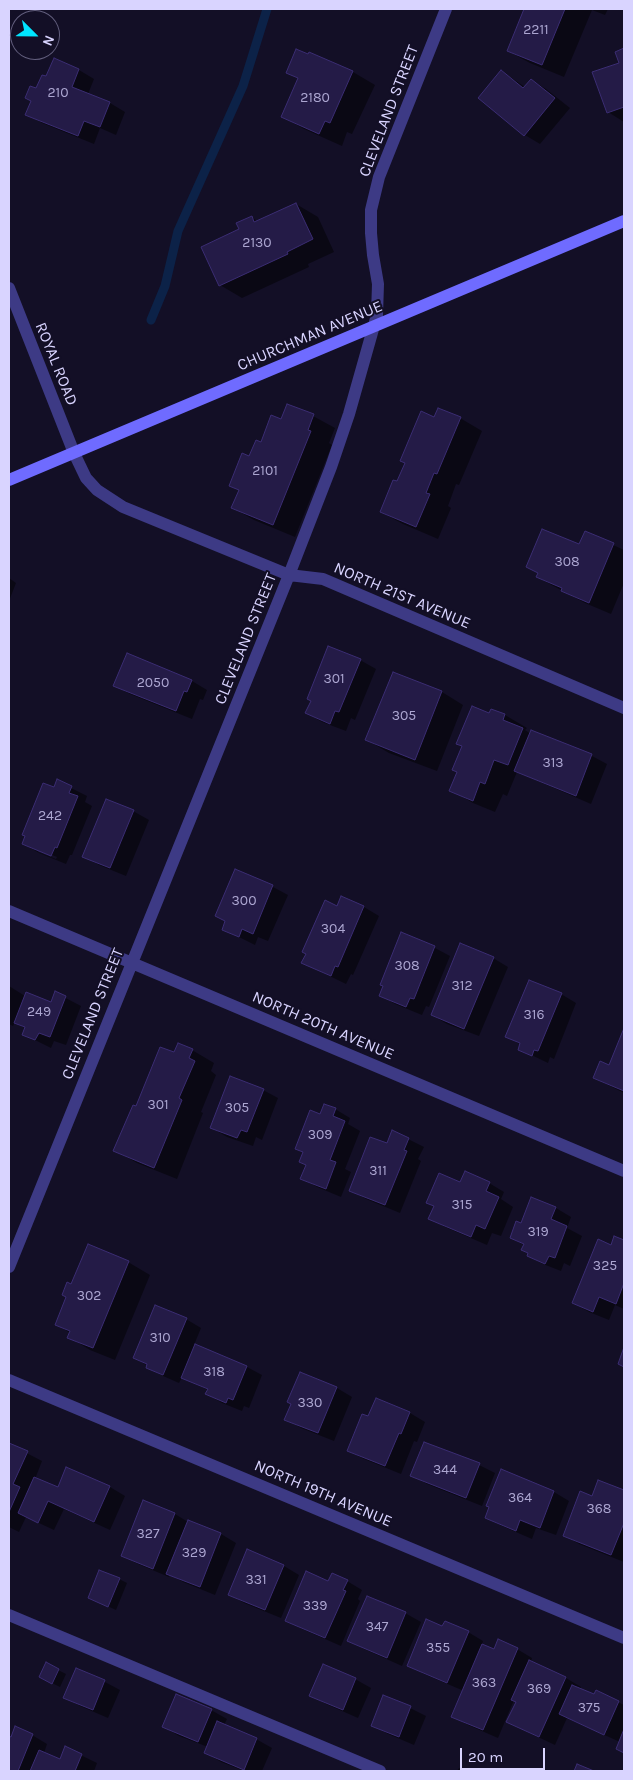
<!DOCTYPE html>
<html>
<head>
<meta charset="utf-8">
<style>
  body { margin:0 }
  #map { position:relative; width:633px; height:1780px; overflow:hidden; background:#130f26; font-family:Karla,sans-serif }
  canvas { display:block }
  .frame { position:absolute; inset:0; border:10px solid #d9d4ff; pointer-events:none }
  .north { position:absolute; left:10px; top:10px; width:50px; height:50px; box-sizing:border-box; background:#130f26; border:1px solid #625e7d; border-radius:50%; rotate:113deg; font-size:14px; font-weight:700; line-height:20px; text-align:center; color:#d9d4ff }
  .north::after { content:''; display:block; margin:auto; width:18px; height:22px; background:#00e5ff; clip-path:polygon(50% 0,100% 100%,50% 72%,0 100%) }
  .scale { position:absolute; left:460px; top:1748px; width:85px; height:22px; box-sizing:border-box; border:2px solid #d9d4ff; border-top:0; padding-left:6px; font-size:15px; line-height:18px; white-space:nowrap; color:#d9d4ff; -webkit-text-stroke:4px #130f26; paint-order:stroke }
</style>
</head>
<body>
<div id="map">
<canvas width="633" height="1780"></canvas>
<div class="frame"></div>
<div class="north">N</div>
<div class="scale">20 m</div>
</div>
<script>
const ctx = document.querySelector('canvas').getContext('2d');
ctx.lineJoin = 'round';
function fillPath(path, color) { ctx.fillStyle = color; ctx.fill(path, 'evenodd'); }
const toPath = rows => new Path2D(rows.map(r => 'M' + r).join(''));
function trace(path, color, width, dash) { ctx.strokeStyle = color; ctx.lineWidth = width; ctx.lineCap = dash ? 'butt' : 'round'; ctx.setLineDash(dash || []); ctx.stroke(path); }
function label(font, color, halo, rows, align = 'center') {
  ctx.font = font + ' Karla,sans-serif'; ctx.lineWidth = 4; ctx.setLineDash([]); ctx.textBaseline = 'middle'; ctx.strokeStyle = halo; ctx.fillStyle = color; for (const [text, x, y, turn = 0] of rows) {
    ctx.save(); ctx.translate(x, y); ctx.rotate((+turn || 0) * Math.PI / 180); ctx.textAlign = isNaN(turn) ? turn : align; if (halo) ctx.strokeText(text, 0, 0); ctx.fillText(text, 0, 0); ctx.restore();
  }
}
fillPath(toPath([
  [526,9,608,9,605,15,592,10,564,77,530,63,508,51],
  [624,50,624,122,608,112,620,64,616,52],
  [310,54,353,72,375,85,352,134,347,132,342,146,304,129,283,117,299,79,288,73],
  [54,60,79,70,94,79,88,94,110,103,125,112,116,135,100,128,94,144,42,123,27,114,47,78],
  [501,71,525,87,531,80,546,89,570,108,540,144,525,135,480,98],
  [296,204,318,217,334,252,308,264,309,267,242,298,220,285,241,230,251,217,259,222],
  [313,416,335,428,329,443,332,445,295,537,254,520,233,508,240,491,230,485,250,458,282,421],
  [435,418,460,418,482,431,459,485,456,484,448,506,451,508,438,539,403,524,381,512],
  [585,532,624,550,624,583,611,614,585,603,559,589,537,577,539,574,527,567,580,546],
  [9,578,16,583,9,601],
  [329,648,360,660,376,669,355,720,351,718,346,731,322,722,307,713],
  [127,655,192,681,207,690,203,700,200,699,192,719,130,694,115,686],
  [442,692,463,705,437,771,389,753,367,740],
  [492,710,505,715,527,728,525,730,531,734,532,731,592,756,607,764,591,804,517,772,507,796,503,794,495,812,473,803,451,790],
  [57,781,87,796,85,802,92,806,72,855,70,855,66,864,39,853,24,844],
  [38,849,57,857,56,859,38,852],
  [107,800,133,811,149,820,126,876,99,865,84,856],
  [236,871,273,887,288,895,268,941,258,937,255,945,223,929],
  [338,907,364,907,379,916,353,975,351,974,346,984,303,963],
  [402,934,435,948,450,956,429,1007,426,1006,422,1015,395,1004,380,995],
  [493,958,508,967,479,1036,447,1024,432,1015],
  [9,986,25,996,52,1004,56,993,81,1006,66,1045,54,1041,51,1048,23,1034,25,1028,15,1022,13,1026,9,1024],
  [561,994,576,1003,554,1059,550,1057,548,1063,519,1049,521,1045,507,1036],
  [624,1032,624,1093,594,1078,610,1066],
  [192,1050,214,1063,211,1071,216,1075,201,1112,203,1113,177,1179,137,1163,115,1150,137,1108,174,1054],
  [263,1090,278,1098,262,1140,256,1137,253,1146,227,1137,212,1128],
  [335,1109,350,1118,348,1124,360,1131,345,1169,351,1172,341,1197,317,1187,302,1178,321,1116],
  [408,1139,424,1147,418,1159,421,1161,400,1213,366,1199,350,1190,388,1145],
  [461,1183,489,1183,504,1192,501,1199,513,1207,501,1236,492,1233,487,1245,445,1227,430,1218,435,1207,428,1203],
  [556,1208,571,1217,567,1228,582,1236,570,1266,564,1263,561,1271,543,1264,528,1256,529,1253,524,1245,511,1238,521,1225],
  [615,1237,624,1241,624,1309,615,1305,609,1320,589,1312,573,1303,612,1247],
  [89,1246,128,1262,150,1275,115,1360,90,1350,69,1337,70,1333,56,1324],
  [186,1319,201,1328,194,1345,247,1367,262,1375,249,1408,244,1406,242,1411,222,1403,207,1394,208,1390,182,1377,179,1383,163,1376,134,1357],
  [300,1373,337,1388,352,1397,334,1441,301,1428,286,1419,293,1404],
  [376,1399,410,1413,425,1422,417,1442,414,1441,401,1474,364,1459,348,1451,369,1418],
  [9,1444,42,1461,35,1479,58,1489,67,1469,110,1487,125,1496,110,1530,64,1509,54,1530,26,1517,19,1532,9,1527],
  [479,1465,495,1473,482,1506,427,1484,412,1475],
  [502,1471,554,1492,569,1501,556,1535,536,1528,532,1539,502,1526,486,1518],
  [599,1481,624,1492,624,1562,579,1544,564,1535,593,1497],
  [144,1502,175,1514,188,1522,221,1534,236,1543,215,1595,183,1582,170,1574,169,1577,138,1564,122,1556],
  [284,1566,299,1575,281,1618,244,1603,229,1594],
  [119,1579,127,1583,116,1610,90,1598],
  [347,1581,362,1590,358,1599,360,1601,341,1646,302,1629,287,1620,329,1582],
  [368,1597,405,1613,421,1622,402,1666,364,1649,349,1641],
  [443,1628,468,1632,483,1641,482,1645,495,1651,517,1649,532,1658,531,1662,566,1678,581,1687,580,1689,594,1696,597,1692,624,1705,624,1753,617,1749,620,1742,567,1718,555,1745,523,1730,508,1722,517,1702,514,1700,498,1738,468,1725,453,1716,464,1691,424,1674,408,1665],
  [46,1664,66,1674,60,1687,48,1681],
  [323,1666,355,1679,371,1688,358,1718,326,1704,311,1695],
  [77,1670,105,1682,120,1690,108,1718,80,1706,65,1697],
  [383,1697,410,1708,426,1716,414,1745,388,1734,372,1725],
  [211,1710,227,1719,224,1725,256,1739,272,1748,262,1771,244,1771,221,1762,206,1753,208,1747,179,1736,164,1727],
  [32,1735,47,1744,44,1753,60,1761,66,1748,97,1763,94,1771,9,1771,9,1737,12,1739],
  [459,1768,467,1771,457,1771]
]), '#0007');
trace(toPath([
  [151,320,165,286,178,231,243,86,267,9]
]), '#0c2248', 9);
const building = toPath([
  [524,9,565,9,542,65,507,51,524,9],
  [624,48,624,107,607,113,592,72,619,63,615,52,624,48],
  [296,49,308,54,309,52,353,71,330,123,325,121,319,134,281,117,298,78,286,73,296,49],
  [54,58,79,69,72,87,110,102,100,127,84,121,78,136,25,115,31,101,25,98,30,86,36,88,42,75,46,76,54,58],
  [501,70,523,88,531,79,555,98,524,136,478,98,501,70],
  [296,203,313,239,287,252,288,254,219,286,201,247,239,229,236,223,252,216,254,222,296,203],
  [287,404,314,414,308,430,311,431,273,525,231,508,239,490,229,486,242,453,249,456,256,440,261,442,271,415,281,419,287,404],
  [438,408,461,417,437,474,434,473,426,493,430,494,416,527,380,512,393,480,397,481,405,463,400,461,421,411,434,417,438,408],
  [542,529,579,544,585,531,614,543,589,603,561,591,562,588,536,577,538,573,526,567,542,529],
  [328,646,361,659,339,712,335,711,330,724,305,713,311,701,307,699,328,646],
  [127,653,192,680,187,692,184,691,176,711,113,686,127,653],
  [393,672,442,691,415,760,365,740,393,672],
  [472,706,489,713,491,709,505,714,503,720,523,728,508,765,494,760,485,784,480,782,473,801,449,791,457,772,452,770,462,746,456,744,472,706],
  [531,730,592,754,576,796,514,771,531,730],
  [57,779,72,786,69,793,78,796,57,848,55,847,51,856,22,844,25,836,22,835,43,783,54,787,57,779],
  [106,799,134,810,110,868,82,857,106,799],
  [235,869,273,885,253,934,242,929,239,937,222,930,225,921,215,916,235,869],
  [341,896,364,906,338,967,335,966,331,976,301,963,306,954,302,952,325,900,337,906,341,896],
  [401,932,435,946,414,999,410,998,406,1007,379,996,383,986,380,985,401,932],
  [460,943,494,957,464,1029,431,1015,460,943],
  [529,980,562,993,538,1051,534,1050,532,1056,518,1050,520,1043,505,1037,529,980],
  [55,991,66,996,50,1037,39,1033,35,1040,22,1035,25,1027,14,1023,26,992,51,1002,55,991],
  [624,1028,624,1091,593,1078,600,1061,609,1065,624,1028],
  [178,1043,193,1049,189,1058,195,1061,179,1098,182,1100,154,1168,113,1151,133,1105,136,1106,160,1047,174,1052,178,1043],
  [230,1076,264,1089,247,1132,241,1130,237,1138,210,1128,230,1076],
  [324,1104,336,1108,333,1116,345,1121,330,1160,336,1162,326,1189,300,1179,306,1165,299,1162,303,1152,295,1149,310,1110,320,1114,324,1104],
  [392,1130,409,1138,404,1150,407,1151,385,1205,349,1191,370,1137,387,1143,392,1130],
  [465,1171,490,1182,486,1191,499,1197,485,1229,476,1225,471,1237,428,1219,434,1206,426,1203,439,1173,460,1182,465,1171],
  [531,1197,556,1207,551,1219,567,1226,555,1258,549,1256,545,1264,527,1256,528,1253,521,1250,524,1244,510,1238,516,1221,521,1223,531,1197],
  [614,1236,624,1240,624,1283,616,1304,599,1297,593,1312,572,1303,598,1239,611,1245,614,1236],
  [88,1244,129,1261,93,1348,67,1338,70,1331,55,1325,66,1297,62,1295,67,1282,71,1284,88,1244],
  [155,1305,187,1318,163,1375,146,1368,147,1364,133,1358,155,1305],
  [195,1344,247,1366,233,1400,228,1398,226,1403,205,1394,208,1389,181,1378,195,1344],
  [624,1347,624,1367,618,1364,624,1347],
  [300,1372,337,1387,318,1433,284,1420,291,1404,287,1402,300,1372],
  [376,1398,410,1412,401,1434,399,1433,385,1466,347,1451,362,1414,368,1416,376,1398],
  [424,1442,480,1463,466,1498,410,1476,424,1442],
  [9,1443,28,1451,13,1484,20,1487,9,1512,9,1443],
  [66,1467,110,1486,94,1522,48,1501,38,1523,18,1513,34,1477,58,1487,66,1467],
  [501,1469,554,1491,540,1528,520,1520,516,1531,485,1518,489,1507,486,1506,501,1469],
  [598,1480,624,1490,624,1523,611,1555,563,1536,580,1491,592,1496,598,1480],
  [143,1500,175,1513,153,1569,121,1556,143,1500],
  [188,1520,221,1533,200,1587,166,1574,188,1520],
  [247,1549,284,1565,265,1610,228,1595,247,1549],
  [99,1570,120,1578,108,1607,88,1598,99,1570],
  [306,1571,328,1581,332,1573,348,1580,343,1590,346,1591,325,1638,285,1621,306,1571],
  [367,1596,406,1612,387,1658,347,1641,367,1596],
  [426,1619,442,1626,445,1621,469,1631,447,1683,407,1666,426,1619],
  [498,1639,518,1648,483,1730,451,1717,482,1644,494,1649,498,1639],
  [529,1660,566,1677,539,1737,506,1722,516,1702,511,1700,529,1660],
  [46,1662,59,1669,52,1684,39,1677,46,1662],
  [323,1664,356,1678,343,1710,309,1696,323,1664],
  [76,1668,105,1680,93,1710,63,1698,76,1668],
  [572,1685,594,1694,596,1690,619,1701,604,1735,559,1714,572,1685],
  [176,1694,212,1709,198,1742,162,1727,176,1694],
  [383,1695,411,1706,399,1737,371,1726,383,1695],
  [217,1721,257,1738,244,1770,204,1753,217,1721],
  [15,1726,33,1734,18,1771,9,1771,9,1736,11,1737,15,1726],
  [624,1729,624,1753,616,1749,624,1729],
  [65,1746,82,1754,75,1771,30,1771,39,1750,60,1759,65,1746],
  [577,1764,594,1771,574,1771,577,1764]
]);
fillPath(building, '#241b47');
trace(building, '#3b2d73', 1);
trace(toPath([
  [9,1615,380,1771]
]), '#3d3a85', 12);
trace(toPath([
  [9,288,74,453,86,478,97,490,123,507,289,575,323,579,624,708],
  [9,911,624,1171],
  [9,1267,289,575,331,467,349,414,377,315,378,284,373,255,371,233,371,210,379,177,446,9],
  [9,1380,624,1638]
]), '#3d3a85', 12);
trace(toPath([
  [9,480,624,221]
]), '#6f6bff', 12);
label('14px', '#aca6d1', null, [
  ["2211",536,30],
  ["210",58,93],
  ["2180",315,98],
  ["2130",257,243],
  ["2101",265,471],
  ["308",567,562],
  ["301",334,679],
  ["2050",153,683],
  ["305",404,716],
  ["313",553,763],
  ["242",50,816],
  ["300",244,901],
  ["304",333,929],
  ["308",407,966],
  ["312",462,986],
  ["249",39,1012],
  ["316",534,1015],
  ["301",158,1105],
  ["305",237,1108],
  ["309",320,1135],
  ["311",378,1171],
  ["315",462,1205],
  ["319",538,1232],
  ["325",605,1266],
  ["302",89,1296],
  ["310",160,1338],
  ["318",214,1372],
  ["330",310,1403],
  ["344",445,1470],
  ["364",520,1498],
  ["368",599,1509],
  ["327",148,1534],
  ["329",194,1553],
  ["331",256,1580],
  ["339",315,1606],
  ["347",377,1627],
  ["355",438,1648],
  ["363",484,1683],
  ["369",539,1689],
  ["375",589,1708]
]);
label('16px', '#d9d4ff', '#130f26', [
  ["CLEVELAND STREET",389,111,-69],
  ["CHURCHMAN AVENUE",310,336,-23],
  ["ROYAL ROAD",56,364,68],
  ["NORTH 21ST AVENUE",402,596,23],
  ["CLEVELAND STREET",246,639,-68],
  ["CLEVELAND STREET",93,1014,-68],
  ["NORTH 20TH AVENUE",323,1026,23],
  ["NORTH 19TH AVENUE",323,1494,23]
]);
</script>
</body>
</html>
